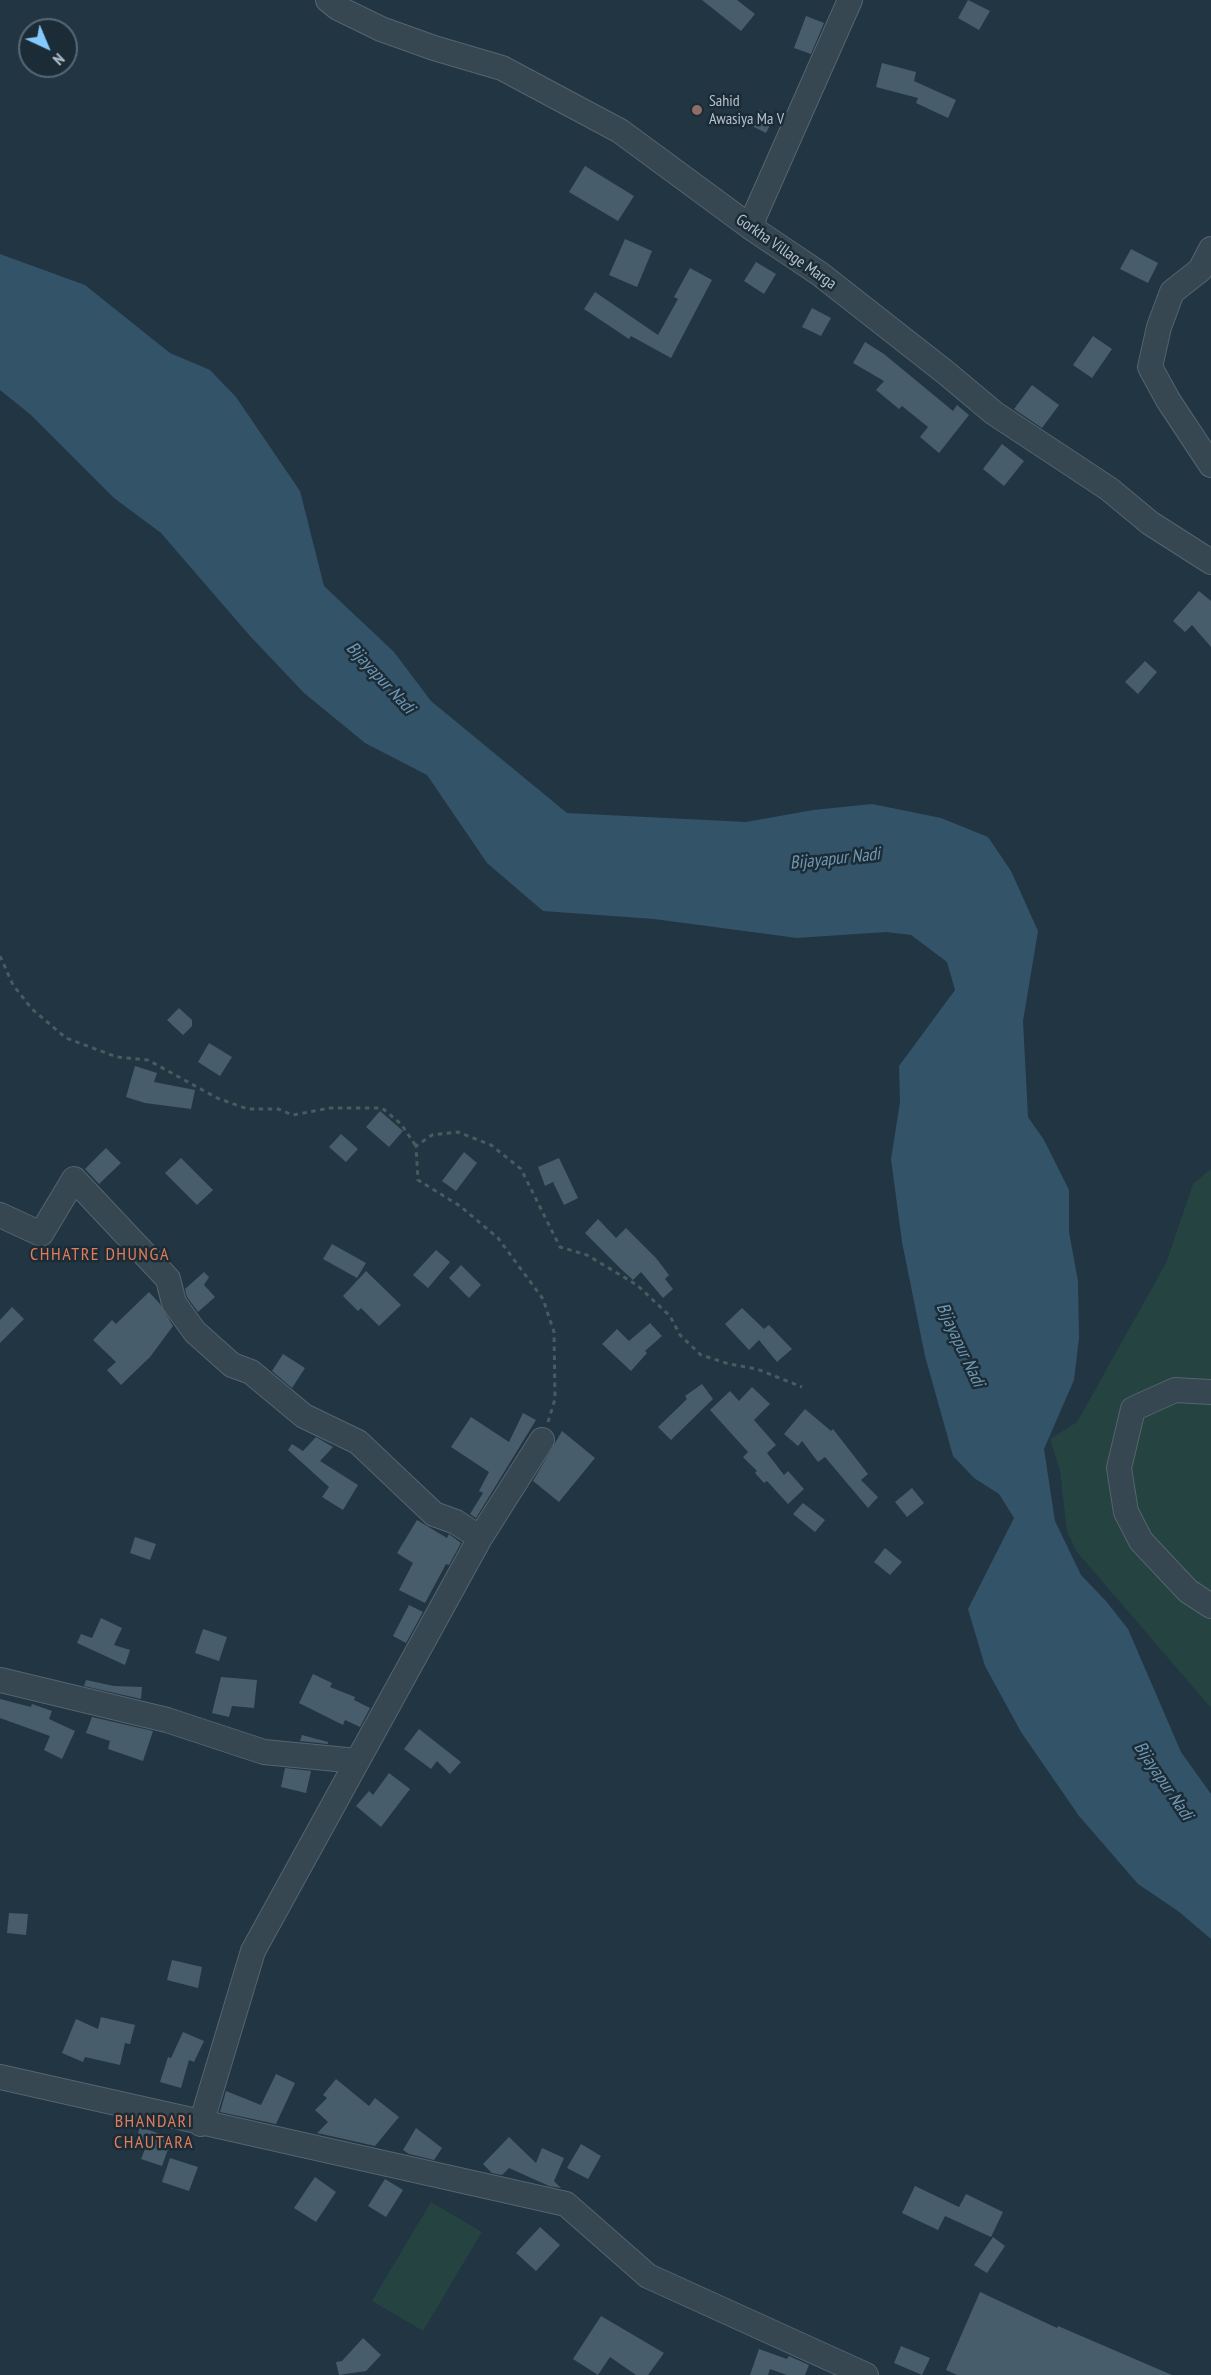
<!DOCTYPE html>
<html>
<head>
<meta charset="utf-8">
<style>
  body { margin:0 }
  #map { position:relative; width:1211px; height:2375px; overflow:hidden; background:#223542; font-family:"PT Sans Narrow",sans-serif }
  canvas { display:block }
  .north { position:absolute; left:18px; top:18px; width:60px; height:60px; box-sizing:border-box; background:#1c2c37; border:2px solid #586873; border-radius:50%; rotate:136deg; font-size:16px; font-weight:700; line-height:24px; text-align:center; color:#b3c1cc }
  .north::after { content:''; display:block; margin:auto; width:21px; height:27px; background:#85caff; clip-path:polygon(50% 0,100% 100%,50% 72%,0 100%) }
</style>
</head>
<body>
<div id="map">
<canvas width="1211" height="2375"></canvas>
<div class="north">N</div>
</div>
<script>
const ctx = document.querySelector('canvas').getContext('2d');
ctx.lineJoin = 'round';
function fillPath(path, color) { ctx.fillStyle = color; ctx.fill(path, 'evenodd'); }
const toPath = rows => new Path2D(rows.map(r => 'M' + r).join(''));
function trace(path, color, width, dash) { ctx.strokeStyle = color; ctx.lineWidth = width; ctx.lineCap = dash ? 'butt' : 'round'; ctx.setLineDash(dash || []); ctx.stroke(path); }
function label(font, color, halo, rows, align = 'center') {
  ctx.font = font + ' "PT Sans Narrow",sans-serif'; ctx.lineWidth = 5; ctx.setLineDash([]); ctx.textBaseline = 'middle'; ctx.strokeStyle = halo; ctx.fillStyle = color; for (const [text, x, y, turn = 0] of rows) {
    ctx.save(); ctx.translate(x, y); ctx.rotate((+turn || 0) * Math.PI / 180); ctx.textAlign = isNaN(turn) ? turn : align; if (halo) ctx.strokeText(text, 0, 0); ctx.fillText(text, 0, 0); ctx.restore();
  }
}
fillPath(toPath([
  [1211,1169,1211,1708,1077,1552,1067,1532,1060,1471,1050,1439,1077,1422,1166,1263,1193,1184],
  [431,2202,482,2232,423,2331,372,2301]
]), '#244341');
fillPath(toPath([
  [0,254,85,285,170,353,210,370,236,397,300,491,324,586,394,652,431,701,567,813,746,822,813,810,872,804,941,818,988,837,1011,871,1038,931,1023,1021,1028,1117,1044,1140,1069,1190,1069,1232,1078,1281,1079,1338,1074,1380,1044,1449,1055,1521,1081,1575,1106,1601,1128,1629,1181,1752,1211,1794,1211,1939,1178,1911,1138,1884,1079,1816,1021,1732,985,1666,968,1609,1014,1518,999,1494,974,1478,953,1456,925,1356,902,1242,891,1159,900,1102,899,1066,955,990,947,962,911,935,886,932,797,938,654,919,543,911,487,863,427,775,365,743,304,693,250,636,161,533,114,498,31,415,0,390]
]), '#335369');
fillPath(toPath([
  [702,0,737,0,755,14,741,31],
  [968,0,990,11,979,30,958,18],
  [806,16,824,23,811,54,794,48],
  [882,63,916,72,914,81,956,100,948,118,916,103,918,98,876,87],
  [759,110,774,117,766,133,752,126],
  [585,166,634,196,618,221,569,192],
  [625,239,652,251,637,287,609,275],
  [1131,249,1158,263,1148,283,1120,269],
  [756,262,776,274,764,294,744,281],
  [690,268,712,280,671,358,631,336,629,339,584,309,595,292,658,335,678,299,674,297],
  [812,308,831,318,821,336,802,327],
  [1093,336,1112,349,1092,378,1073,365],
  [865,342,884,354,953,411,957,405,969,415,939,453,920,437,928,427,902,406,899,409,876,390,884,381,853,363],
  [1032,385,1059,405,1042,428,1014,409],
  [1002,444,1024,461,1004,486,983,469],
  [1199,591,1211,601,1211,647,1192,625,1185,632,1173,621],
  [1145,661,1157,672,1138,694,1125,682],
  [179,1008,192,1020,192,1026,183,1035,167,1020],
  [209,1043,232,1057,220,1076,198,1062],
  [135,1066,157,1073,154,1082,195,1090,191,1109,145,1103,126,1097],
  [380,1111,403,1131,389,1147,366,1127],
  [341,1134,358,1149,346,1162,329,1147],
  [106,1148,121,1163,99,1184,85,1169],
  [464,1152,477,1163,456,1191,442,1181],
  [181,1158,213,1190,197,1205,165,1173],
  [559,1158,578,1198,564,1205,553,1182,545,1186,538,1167],
  [598,1219,616,1238,626,1228,656,1258,669,1275,665,1279,673,1289,663,1298,641,1272,633,1280,622,1270,585,1233],
  [332,1244,366,1263,357,1278,323,1259],
  [436,1250,450,1262,428,1288,413,1275],
  [461,1265,481,1285,469,1298,449,1278],
  [366,1271,401,1305,379,1326,361,1308,358,1311,343,1296],
  [204,1272,209,1277,204,1285,215,1297,198,1312,187,1297,185,1289],
  [149,1292,160,1304,173,1326,150,1357,121,1385,107,1370,116,1362,93,1340,112,1320,116,1324],
  [12,1307,24,1319,0,1343,0,1320],
  [742,1308,764,1329,769,1325,792,1349,777,1362,759,1340,749,1350,725,1324],
  [650,1323,662,1336,645,1351,647,1353,631,1371,602,1344,617,1329,629,1341],
  [283,1354,305,1368,292,1388,272,1371],
  [702,1384,713,1399,671,1440,658,1427,687,1399,685,1396],
  [752,1387,770,1404,754,1420,776,1445,767,1453,784,1475,788,1471,804,1489,788,1504,767,1481,764,1483,755,1473,757,1471,743,1457,748,1452,710,1410,730,1391,739,1401],
  [805,1409,831,1431,833,1429,868,1474,861,1480,878,1497,868,1508,825,1457,818,1462,802,1441,798,1446,784,1434],
  [523,1413,536,1420,476,1518,470,1514,483,1493,479,1491,489,1472,451,1447,471,1417,509,1442],
  [562,1431,595,1458,559,1502,533,1481],
  [316,1437,333,1447,320,1461,358,1485,343,1510,322,1497,329,1487,288,1450,292,1444,303,1451],
  [912,1488,924,1503,907,1517,895,1502],
  [803,1503,825,1520,815,1532,793,1514],
  [417,1520,447,1538,449,1534,461,1543,449,1565,446,1564,425,1603,399,1590,413,1563,397,1553],
  [135,1537,156,1544,150,1560,130,1553],
  [885,1548,902,1562,890,1575,874,1562],
  [409,1605,423,1612,406,1643,393,1636],
  [101,1618,122,1628,114,1645,130,1650,125,1665,77,1643,81,1634,92,1638],
  [203,1629,227,1637,219,1661,195,1653],
  [313,1674,332,1683,330,1687,355,1697,354,1700,370,1708,360,1727,345,1720,343,1725,299,1703],
  [221,1677,257,1680,254,1708,232,1706,229,1717,212,1713],
  [86,1680,114,1686,142,1687,141,1699,84,1686],
  [0,1699,31,1707,32,1704,52,1711,49,1719,75,1731,62,1759,44,1750,50,1736,0,1718],
  [92,1717,153,1731,143,1761,108,1749,110,1741,86,1733],
  [419,1729,461,1762,450,1774,437,1761,431,1769,404,1749],
  [302,1735,328,1742,328,1744,300,1741],
  [285,1768,311,1771,306,1793,281,1787],
  [389,1773,410,1789,381,1827,356,1806,369,1791,373,1795],
  [9,1913,28,1914,26,1935,7,1933],
  [172,1960,202,1967,198,1988,167,1980],
  [101,2017,135,2025,130,2044,125,2043,120,2065,85,2057,83,2062,62,2053,76,2019,98,2029],
  [183,2032,204,2041,194,2062,189,2060,181,2088,160,2082,168,2057,171,2058],
  [276,2074,295,2083,276,2124,220,2112,226,2091,261,2105],
  [336,2079,369,2106,375,2098,399,2117,375,2146,317,2133,328,2122,315,2110,327,2098,323,2095],
  [140,2127,172,2138,162,2166,141,2159,145,2149,134,2146],
  [416,2128,442,2148,434,2160,409,2154,403,2150],
  [509,2137,536,2163,542,2148,564,2158,554,2181,561,2188,549,2186,509,2168,502,2175,492,2173,483,2164],
  [581,2144,601,2156,588,2179,567,2168],
  [170,2158,198,2167,189,2191,162,2182],
  [315,2177,336,2192,316,2222,294,2208],
  [385,2179,403,2190,386,2217,368,2206],
  [915,2186,959,2207,966,2194,1003,2212,991,2237,945,2216,938,2230,902,2213],
  [540,2227,560,2245,536,2271,516,2253],
  [993,2237,1005,2246,987,2273,974,2265],
  [980,2292,1057,2328,1058,2326,1172,2375,957,2375,946,2370],
  [601,2316,664,2353,648,2375,636,2375,610,2357,598,2375,573,2359],
  [363,2338,381,2355,366,2371,339,2375,336,2362,342,2361],
  [901,2346,930,2358,922,2375,894,2363],
  [759,2349,787,2359,789,2356,809,2365,805,2375,787,2375,770,2369,768,2375,750,2375]
]), '#485d6b');
const minor = toPath([
  [328,0,338,8,381,29,434,48,502,68,620,131,753,229,820,274,945,372,994,413,1109,489,1150,523,1211,562],
  [753,229,754,217,850,0],
  [1211,249,1200,270,1172,292,1159,327,1150,367,1168,400,1211,465],
  [0,1215,41,1234,74,1179,168,1279,174,1303,195,1332,232,1365,251,1372,304,1416,358,1442,434,1514,456,1522,480,1538],
  [1211,1392,1175,1390,1133,1409,1119,1468,1126,1512,1141,1541,1188,1591,1211,1606],
  [0,1680,167,1720,264,1752,357,1761],
  [0,2077,566,2204,648,2276,866,2375],
  [201,2124,253,1951,480,1538,542,1440]
]);
trace(minor, '#55646f', 26);
trace(toPath([
  [0,956,13,985,32,1009,66,1038,117,1057,148,1060,217,1098,248,1109,278,1109,293,1115,330,1108,382,1108,401,1124,416,1146],
  [548,1422,555,1399,554,1332,543,1299,498,1238,460,1206,418,1180,416,1146,432,1135,458,1132,491,1145,521,1169,560,1247,587,1255,637,1285,670,1316,680,1335,701,1355,729,1364,757,1369,802,1387]
]), '#435f5d', 3, [4.5, 4.5]);
trace(minor, '#374752', 24);
for (const [x, y, r, color] of [
  [697,110,6,"#8d6e63"]
]) { const dot = new Path2D(); dot.arc(x, y, r, 0, 2 * Math.PI); ctx.fillStyle = color; ctx.fill(dot); trace(dot, '#1c2c37', 2); }
label('16px', '#b3c1cc', '#1c2c37', [
  ["Sahid",709,101],
  ["Awasiya Ma V",709,119]
], 'left');
label('16px', '#b3c1cc', '#1c2c37', [
  ["Gorkha Village Marga",786,252,35]
]);
label('italic 18px', '#7098b3', '#1c2c37', [
  ["Bijayapur Nadi",380,678,47],
  ["Bijayapur Nadi",835,859,-6],
  ["Bijayapur Nadi",960,1345,65],
  ["Bijayapur Nadi",1163,1781,56]
]);
ctx.letterSpacing = '1.5px';
label('18px', '#e17d5a', '#1c2c37', [
  ["CHHATRE DHUNGA",100,1255],
  ["BHANDARI",154,2122],
  ["CHAUTARA",154,2143]
]);
ctx.letterSpacing = '0px';
</script>
</body>
</html>
